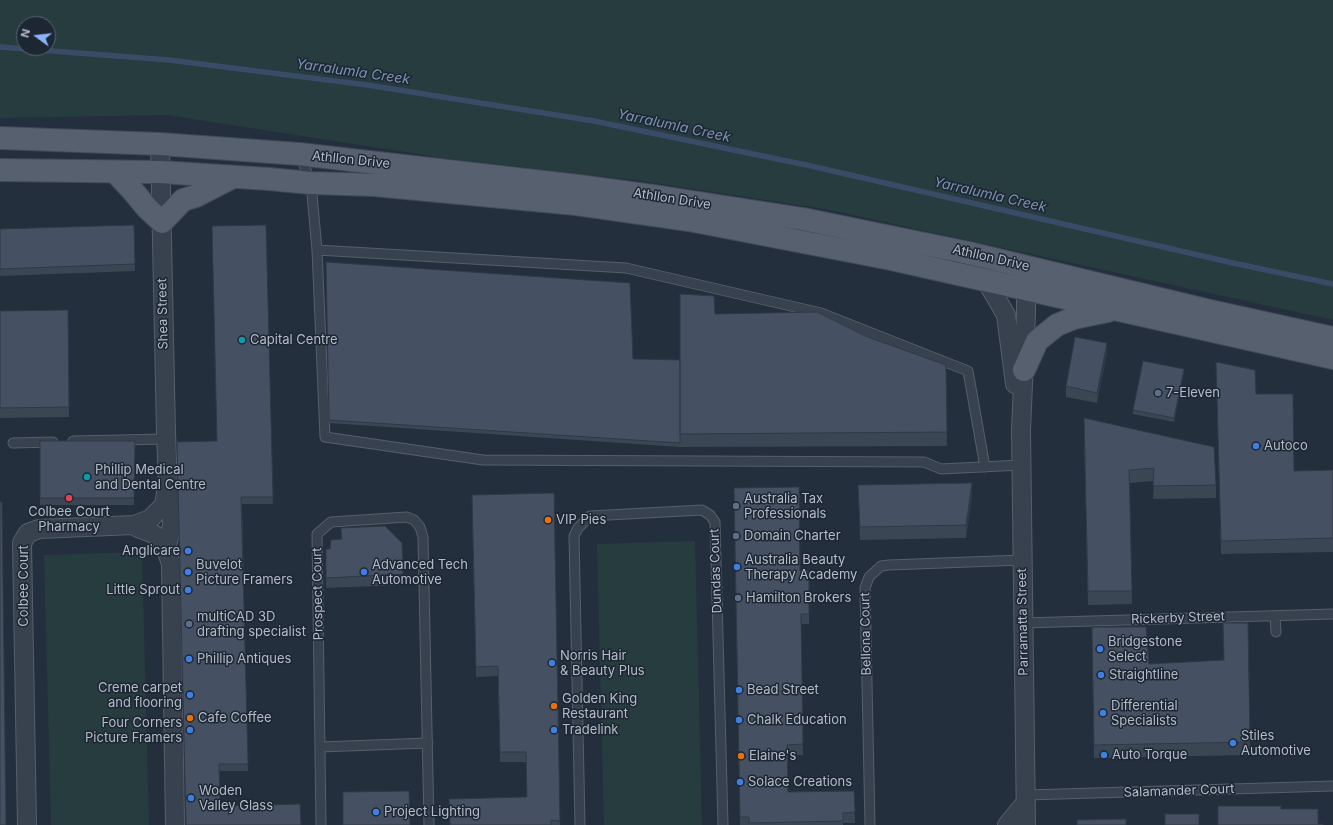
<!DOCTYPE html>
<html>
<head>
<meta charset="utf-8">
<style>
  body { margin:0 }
  #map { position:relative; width:1333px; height:825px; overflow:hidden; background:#242f3e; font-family:Inter,sans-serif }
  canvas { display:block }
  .north { position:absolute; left:16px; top:16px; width:40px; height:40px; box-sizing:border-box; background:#1d2633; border:1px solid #59626f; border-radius:50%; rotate:285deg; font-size:11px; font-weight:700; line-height:16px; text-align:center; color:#b4bcc9 }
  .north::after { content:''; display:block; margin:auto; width:14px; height:18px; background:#8ab4f8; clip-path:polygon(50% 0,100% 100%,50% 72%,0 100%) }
</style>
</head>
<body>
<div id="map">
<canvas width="1333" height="825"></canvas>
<div class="north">N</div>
</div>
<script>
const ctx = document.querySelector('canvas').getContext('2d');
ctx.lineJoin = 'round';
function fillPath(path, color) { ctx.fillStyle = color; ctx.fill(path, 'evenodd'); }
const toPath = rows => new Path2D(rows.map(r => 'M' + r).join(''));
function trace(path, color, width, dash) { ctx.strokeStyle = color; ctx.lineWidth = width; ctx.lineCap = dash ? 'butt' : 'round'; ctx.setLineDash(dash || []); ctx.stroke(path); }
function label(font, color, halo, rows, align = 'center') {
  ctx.font = font + ' Inter,sans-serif'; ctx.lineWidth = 3; ctx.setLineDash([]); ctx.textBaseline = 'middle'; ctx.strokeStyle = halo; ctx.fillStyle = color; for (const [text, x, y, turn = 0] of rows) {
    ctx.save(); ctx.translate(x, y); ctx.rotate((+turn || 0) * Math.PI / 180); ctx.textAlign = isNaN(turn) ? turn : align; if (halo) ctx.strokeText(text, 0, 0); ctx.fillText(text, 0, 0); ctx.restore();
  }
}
fillPath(toPath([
  [0,0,1333,0,1333,320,825,209,642,181,444,158,167,115,0,118],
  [24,24,48,24,48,48,24,48],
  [695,541,702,825,604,825,597,544],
  [142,552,149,825,51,825,44,555]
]), '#263c3f');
trace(toPath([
  [0,47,169,60,367,85,594,121,811,166,1233,263,1333,284]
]), '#394c67', 5.5);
const lane = toPath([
  [300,155,311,183,317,250,325,437,483,460,924,462,941,469,1021,465],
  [317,250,626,268,821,313,968,371,985,467],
  [73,441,166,439],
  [13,443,53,442],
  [1275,616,1276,632],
  [1023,623,1333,614],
  [320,747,428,743],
  [1026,795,1333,786],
  [321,825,317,534,331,522,407,517,414,520,420,527,423,537,429,825],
  [580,825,574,536,578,528,590,516,702,510,710,515,715,522,723,825],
  [870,825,865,588,869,577,881,566,889,565,1022,560]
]);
const street = toPath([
  [160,144,166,433,168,484,172,506,172,526,166,549],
  [985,279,1006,315,1015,384],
  [1026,289,1026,314,1021,430,1026,825],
  [134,525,150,519,164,505,167,487],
  [27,825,22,543,28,533,39,529,134,525,138,528,152,533,159,538,166,549,171,564,175,825],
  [1007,825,1026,802]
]);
const primary = toPath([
  [0,138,160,144,299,154,579,186,653,196,803,219,969,253,1210,311,1333,338],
  [0,170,160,172,269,179,311,183,374,185,576,204,689,220,891,259,1333,358],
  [115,172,133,191,147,208,162,222,183,200,196,196,233,177],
  [1024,370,1037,341,1057,325,1074,318,1108,311]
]);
trace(lane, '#565f6c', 11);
trace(street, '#565f6c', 20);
trace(primary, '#414a57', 24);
trace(lane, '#38414e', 9);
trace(street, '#38414e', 18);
trace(primary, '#56606e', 22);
fillPath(toPath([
  [134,225,135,271,0,276,0,229],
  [266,225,273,504,242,504,248,771,220,771,186,825],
  [326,262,633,359,680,360,715,314,865,336,946,365,947,446,680,447,329,423],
  [68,310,69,417,0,418,0,311],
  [1107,353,1097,403,1066,397,1066,386],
  [1216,362,1256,394,1294,471,1333,470,1333,552,1221,554],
  [1184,372,1174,422,1133,414,1133,410],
  [1084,431,1216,485,1216,498,1153,499,1154,481,1130,483,1132,604,1088,605],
  [40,441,135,441,134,505,40,505],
  [858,485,972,496,966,538,860,540],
  [734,488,800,571,809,571,809,624,801,624,803,755,787,755,788,792,854,791,855,823,843,823,843,825,740,825],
  [554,493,560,825,450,825,527,797,526,762,500,762,498,676,476,677,472,506],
  [341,528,403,574,403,585,326,588,326,549,330,549,341,539],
  [1092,627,1250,742,1250,755,1094,758]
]), '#3b4654');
fillPath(toPath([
  [1107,343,1107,353,1097,403,1097,393],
  [1184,369,1184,372,1174,422,1174,418],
  [972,483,972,496,966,538,966,525]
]), '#303945');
const building = toPath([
  [134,225,135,264,0,269,0,229,134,225],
  [266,225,273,497,241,497,248,764,219,764,220,806,300,804,301,825,186,825,177,442,217,441,212,226,266,225],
  [326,262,630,283,633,359,680,360,680,443,329,420,326,262],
  [680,294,714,296,715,314,817,312,865,336,946,365,947,432,680,434,680,294],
  [68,310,69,407,0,408,0,311,68,310],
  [1075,337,1107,343,1097,393,1066,386,1075,337],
  [1143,361,1184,369,1174,418,1133,410,1143,361],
  [1216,362,1255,370,1256,394,1293,394,1294,471,1333,470,1333,538,1221,541,1216,362],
  [1084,418,1214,447,1216,485,1153,486,1154,468,1129,470,1132,591,1088,591,1084,418],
  [40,441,135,441,134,498,40,498,40,441],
  [972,483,966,525,860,527,858,485,972,483],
  [799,487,800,571,809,571,809,614,801,614,803,744,787,745,788,792,854,791,855,812,843,813,843,821,749,823,749,817,740,817,734,488,799,487],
  [554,493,560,821,551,820,551,825,450,825,449,799,527,797,526,752,500,752,498,666,476,667,472,495,554,493],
  [0,502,2,502,6,825,0,825,0,502],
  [385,526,402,543,403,574,326,578,326,549,330,549,331,540,342,539,341,528,385,526],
  [1223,623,1248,623,1250,742,1094,745,1092,627,1146,627,1149,664,1224,660,1223,623],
  [409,791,410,825,343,825,343,792,409,791],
  [1218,806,1281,806,1281,809,1318,809,1318,824,1323,824,1323,825,1218,825,1218,806],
  [1165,814,1199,814,1199,825,1165,825,1165,814],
  [1126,819,1126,825,1077,825,1077,820,1126,819]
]);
fillPath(building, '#455162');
trace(building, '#303945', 1);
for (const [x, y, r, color] of [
  [242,340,4,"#0f9aa8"],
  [1158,393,4,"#5c6f8a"],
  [1256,446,4,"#3f7fe0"],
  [87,477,4,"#0f9aa8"],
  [69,498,4,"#e0444e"],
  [736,506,4,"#5c6f8a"],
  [548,520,4,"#e8710a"],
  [736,536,4,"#5c6f8a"],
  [188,551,4,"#3f7fe0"],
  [737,567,4,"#3f7fe0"],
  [188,572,4,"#3f7fe0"],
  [364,572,4,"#3f7fe0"],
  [188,590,4,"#3f7fe0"],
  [738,598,4,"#5c6f8a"],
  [189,624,4,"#5c6f8a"],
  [1100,649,4,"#3f7fe0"],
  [189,659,4,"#3f7fe0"],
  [552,663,4,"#3f7fe0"],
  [1101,675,4,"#3f7fe0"],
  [739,690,4,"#3f7fe0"],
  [190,695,4,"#3f7fe0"],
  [554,706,4,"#e8710a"],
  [1103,713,4,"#3f7fe0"],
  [190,718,4,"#e8710a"],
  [739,720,4,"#3f7fe0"],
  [190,730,4,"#3f7fe0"],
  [554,730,4,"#3f7fe0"],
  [1233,743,4,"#3f7fe0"],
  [1104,755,4,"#3f7fe0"],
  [741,756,4,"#e8710a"],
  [740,782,4,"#3f7fe0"],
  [191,798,4,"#3f7fe0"],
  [376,812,4,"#3f7fe0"]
]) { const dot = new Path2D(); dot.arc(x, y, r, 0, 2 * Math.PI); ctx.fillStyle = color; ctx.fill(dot); trace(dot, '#1d2633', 1.5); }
label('13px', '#b4bcc9', '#1d2633', [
  ["Athllon Drive",351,160,6],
  ["Athllon Drive",672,199,9],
  ["Athllon Drive",991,258,13],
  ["Shea Street",163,314,-91],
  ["Dundas Court",716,571,-92],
  ["Colbee Court",24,586,-90],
  ["Prospect Court",318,594,-91],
  ["Rickerby Street",1178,618,-2],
  ["Parramatta Street",1023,622,-91],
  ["Bellona Court",866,634,-91],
  ["Salamander Court",1179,791,-2]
]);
label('13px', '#b4bcc9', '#1d2633', [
  ["Capital Centre",250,340],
  ["7-Eleven",1166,393],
  ["Autoco",1264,446],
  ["Phillip Medical",95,470],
  ["and Dental Centre",95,485],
  ["Australia Tax",744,499],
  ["Professionals",744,514],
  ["Colbee Court",69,512,"center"],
  ["Pharmacy",69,527,"center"],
  ["VIP Pies",556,520],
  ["Domain Charter",744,536],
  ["Anglicare",180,551,"right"],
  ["Australia Beauty",745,560],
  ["Therapy Academy",745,575],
  ["Buvelot",196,565],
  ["Picture Framers",196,580],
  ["Advanced Tech",372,565],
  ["Automotive",372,580],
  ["Little Sprout",180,590,"right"],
  ["Hamilton Brokers",746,598],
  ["multiCAD 3D",197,617],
  ["drafting specialist",197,632],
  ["Bridgestone",1108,642],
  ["Select",1108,657],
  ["Norris Hair",560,656],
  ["& Beauty Plus",560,671],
  ["Phillip Antiques",197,659],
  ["Straightline",1109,675],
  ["Creme carpet",182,688,"right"],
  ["and flooring",182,703,"right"],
  ["Bead Street",747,690],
  ["Golden King",562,699],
  ["Restaurant",562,714],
  ["Differential",1111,706],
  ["Specialists",1111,721],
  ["Cafe Coffee",198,718],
  ["Chalk Education",747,720],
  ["Four Corners",182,723,"right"],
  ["Picture Framers",182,738,"right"],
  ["Tradelink",562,730],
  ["Stiles",1241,736],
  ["Automotive",1241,751],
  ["Auto Torque",1112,755],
  ["Elaine's",749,756],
  ["Solace Creations",748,782],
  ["Woden",199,791],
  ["Valley Glass",199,806],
  ["Project Lighting",384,812]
], 'left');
label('italic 14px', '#7c92b1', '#1d2633', [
  ["Yarralumla Creek",353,72,8],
  ["Yarralumla Creek",674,126,12],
  ["Yarralumla Creek",990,195,13]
]);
</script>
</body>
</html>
